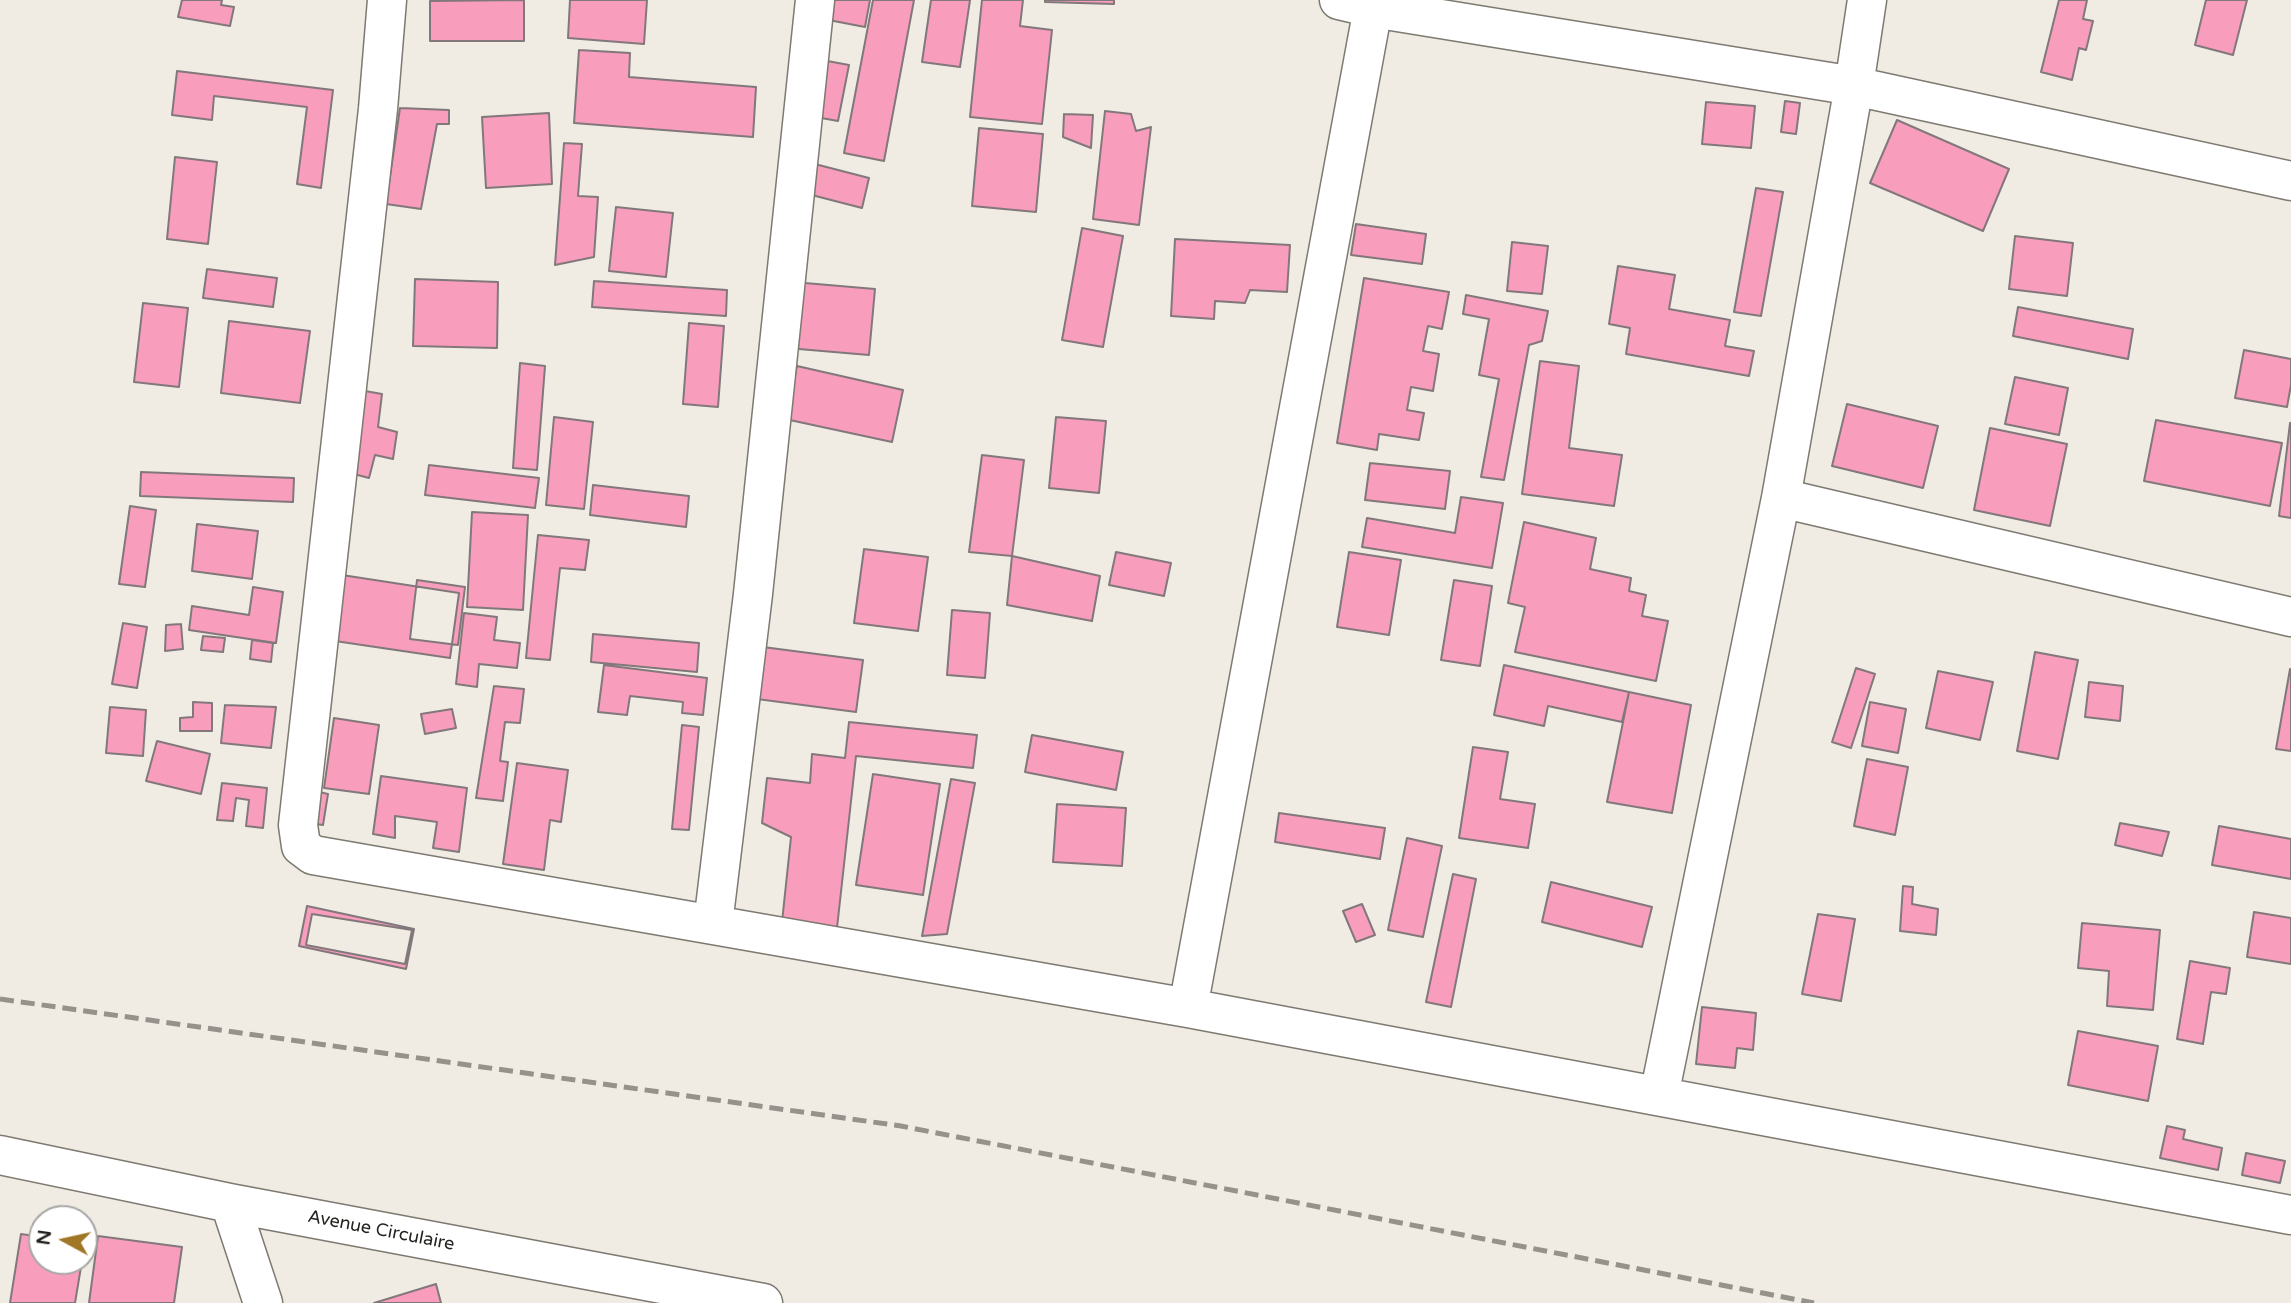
<!DOCTYPE html>
<html>
<head>
<meta charset="utf-8">
<style>
  body { margin:0 }
  #map { position:relative; width:2291px; height:1303px; overflow:hidden; background:#f1ece3; font-family:"Varela Round",sans-serif }
  canvas { display:block }
  .north { position:absolute; left:28px; top:1205px; width:70px; height:70px; box-sizing:border-box; background:#fff; border:2px solid #a8a7a6; border-radius:50%; rotate:278deg; font-size:19px; font-weight:700; line-height:28px; text-align:center; color:#252320 }
  .north::after { content:''; display:block; margin:auto; width:24px; height:32px; background:#a17626; clip-path:polygon(50% 0,100% 100%,50% 72%,0 100%) }
</style>
</head>
<body>
<div id="map">
<canvas width="2291" height="1303"></canvas>
<div class="north">N</div>
</div>
<script>
const ctx = document.querySelector('canvas').getContext('2d');
ctx.lineJoin = 'round';
function fillPath(path, color) { ctx.fillStyle = color; ctx.fill(path, 'evenodd'); }
const toPath = rows => new Path2D(rows.map(r => 'M' + r).join(''));
function trace(path, color, width, dash) { ctx.strokeStyle = color; ctx.lineWidth = width; ctx.lineCap = dash ? 'butt' : 'round'; ctx.setLineDash(dash || []); ctx.stroke(path); }
function label(font, color, halo, rows, align = 'center') {
  ctx.font = font + ' "Varela Round",sans-serif'; ctx.lineWidth = 5; ctx.setLineDash([]); ctx.textBaseline = 'middle'; ctx.strokeStyle = halo; ctx.fillStyle = color; for (const [text, x, y, turn = 0] of rows) {
    ctx.save(); ctx.translate(x, y); ctx.rotate((+turn || 0) * Math.PI / 180); ctx.textAlign = isNaN(turn) ? turn : align; if (halo) ctx.strokeText(text, 0, 0); ctx.fillText(text, 0, 0); ctx.restore();
  }
}
const building = toPath([
  [182,0,222,0,221,5,234,7,230,26,178,17,182,0],
  [524,0,524,41,430,41,430,1,524,0],
  [570,0,647,0,644,44,568,38,570,0],
  [822,0,870,0,865,27,818,18,822,0],
  [873,0,914,0,884,161,844,153,873,0],
  [931,0,970,0,960,67,922,62,931,0],
  [982,0,1023,0,1020,26,1052,30,1042,124,970,117,982,0],
  [1045,0,1114,0,1114,4,1045,2,1045,0],
  [2059,0,2087,0,2083,19,2093,21,2086,50,2079,48,2072,80,2041,72,2059,0],
  [2206,0,2247,0,2233,55,2195,45,2206,0],
  [579,50,630,53,629,77,756,87,753,137,574,123,579,50],
  [822,60,849,65,838,121,810,116,822,60],
  [177,71,333,90,321,188,297,184,307,107,214,96,212,120,172,115,177,71],
  [1785,101,1800,103,1796,134,1781,132,1785,101],
  [1706,102,1755,106,1751,148,1702,144,1706,102],
  [400,108,449,110,449,124,437,124,421,209,386,204,400,108],
  [1105,111,1131,114,1136,131,1151,127,1139,225,1093,219,1105,111],
  [549,113,552,184,486,188,482,117,549,113],
  [1064,114,1093,115,1091,148,1063,137,1064,114],
  [1897,120,2009,169,1983,231,1870,183,1897,120],
  [979,128,1043,134,1036,212,972,206,979,128],
  [564,143,582,144,578,196,598,197,594,257,555,265,564,143],
  [175,157,217,162,208,244,167,239,175,157],
  [811,163,869,178,862,208,804,193,811,163],
  [1756,188,1783,192,1761,316,1734,312,1756,188],
  [616,207,673,213,666,277,609,271,616,207],
  [1356,224,1426,234,1422,264,1351,255,1356,224],
  [1082,228,1123,236,1103,347,1062,340,1082,228],
  [2015,236,2073,243,2067,296,2009,289,2015,236],
  [1175,239,1290,245,1287,292,1250,290,1245,303,1215,301,1214,319,1171,316,1175,239],
  [1512,242,1548,246,1542,294,1507,291,1512,242],
  [1618,266,1675,275,1669,309,1730,320,1725,346,1754,351,1749,376,1626,354,1630,328,1609,324,1618,266],
  [207,269,277,278,273,307,203,298,207,269],
  [1364,278,1449,292,1442,329,1428,326,1423,351,1439,354,1433,391,1411,387,1407,410,1424,413,1419,440,1379,434,1377,450,1337,443,1364,278],
  [415,279,498,282,497,348,413,346,415,279],
  [594,281,727,290,726,316,592,307,594,281],
  [793,282,875,289,869,355,787,348,793,282],
  [1466,295,1548,311,1542,341,1529,345,1504,480,1481,477,1499,379,1479,375,1489,319,1463,314,1466,295],
  [143,303,188,308,179,387,134,382,143,303],
  [2018,307,2133,329,2128,359,2013,336,2018,307],
  [229,321,310,331,300,403,221,393,229,321],
  [689,323,724,326,718,407,683,404,689,323],
  [2244,350,2291,359,2291,385,2287,407,2235,398,2244,350],
  [1540,361,1579,366,1569,448,1622,455,1614,506,1522,494,1540,361],
  [520,363,545,366,537,470,513,468,520,363],
  [797,366,903,390,892,442,785,419,797,366],
  [2015,377,2068,388,2059,435,2005,424,2015,377],
  [365,391,382,394,378,427,397,432,393,459,375,455,369,478,350,473,365,391],
  [1847,404,1938,426,1923,488,1832,466,1847,404],
  [554,417,593,422,584,509,546,505,554,417],
  [1056,417,1106,421,1099,493,1049,488,1056,417],
  [2156,420,2282,443,2270,506,2144,481,2156,420],
  [2290,423,2291,423,2291,518,2279,516,2290,423],
  [1990,428,2067,444,2050,526,1974,510,1990,428],
  [982,455,1024,460,1012,556,969,552,982,455],
  [1370,463,1450,471,1445,509,1365,500,1370,463],
  [429,465,539,478,535,508,425,495,429,465],
  [141,472,294,478,293,502,140,496,141,472],
  [593,485,689,496,686,527,590,515,593,485],
  [1461,497,1503,503,1492,568,1362,547,1367,518,1455,533,1461,497],
  [130,506,156,510,145,587,119,584,130,506],
  [472,512,528,515,523,610,467,607,472,512],
  [1524,522,1596,538,1590,569,1631,578,1629,591,1646,595,1642,616,1668,621,1656,681,1515,652,1525,607,1508,603,1524,522],
  [197,524,258,531,252,579,192,571,197,524],
  [538,535,589,540,585,570,560,568,550,660,526,658,538,535],
  [864,549,928,557,918,631,854,623,864,549],
  [1116,552,1171,563,1164,596,1109,585,1116,552],
  [1349,552,1401,560,1389,635,1337,627,1349,552],
  [1012,556,1100,576,1092,621,1007,605,1012,556],
  [342,575,459,593,450,658,335,641,342,575],
  [417,580,465,587,458,645,410,639,417,580],
  [1454,580,1492,586,1480,666,1441,660,1454,580],
  [253,587,283,592,276,643,189,630,192,606,249,615,253,587],
  [952,610,990,613,985,678,947,675,952,610],
  [464,613,497,617,494,640,520,643,517,668,479,664,477,687,456,684,464,613],
  [123,623,147,627,137,688,112,684,123,623],
  [181,624,183,649,165,651,166,625,181,624],
  [593,634,699,643,697,672,591,662,593,634],
  [203,636,225,638,223,652,201,650,203,636],
  [252,640,273,643,271,662,250,659,252,640],
  [763,647,863,660,856,712,757,699,763,647],
  [2035,652,2078,660,2058,759,2017,751,2035,652],
  [604,665,707,678,703,715,682,713,683,702,630,696,627,715,598,712,604,665],
  [1504,665,1629,692,1622,722,1548,706,1544,726,1494,715,1504,665],
  [1856,668,1875,674,1851,748,1832,742,1856,668],
  [2290,669,2291,670,2291,751,2276,749,2290,669],
  [1938,671,1993,682,1980,740,1926,728,1938,671],
  [2089,682,2123,686,2120,721,2085,717,2089,682],
  [494,686,524,689,520,723,505,722,500,761,508,762,503,801,476,798,494,686],
  [1629,692,1691,705,1672,813,1607,802,1629,692],
  [193,702,212,703,212,731,180,731,180,718,193,717,193,702],
  [1870,702,1906,709,1898,753,1862,746,1870,702],
  [225,705,276,707,271,748,221,743,225,705],
  [110,707,146,710,143,756,106,753,110,707],
  [452,709,456,728,425,734,421,714,452,709],
  [334,718,379,725,369,794,324,788,334,718],
  [849,722,977,735,973,768,856,756,837,928,782,922,791,837,762,823,767,778,810,783,812,754,845,758,849,722],
  [682,725,699,727,689,830,672,829,682,725],
  [1032,735,1123,752,1116,790,1025,772,1032,735],
  [157,741,210,754,201,794,146,781,157,741],
  [1473,747,1508,752,1500,799,1535,804,1528,848,1459,838,1473,747],
  [1867,759,1908,767,1895,835,1854,826,1867,759],
  [517,763,568,770,561,822,550,820,544,870,503,864,517,763],
  [873,774,940,784,923,895,856,885,873,774],
  [381,776,467,788,459,852,433,848,437,822,395,816,395,838,373,834,381,776],
  [951,779,975,783,947,934,922,936,951,779],
  [222,783,267,788,263,828,246,826,249,800,236,798,233,821,217,820,222,783],
  [315,791,328,794,323,825,309,823,315,791],
  [1057,804,1126,808,1122,866,1053,862,1057,804],
  [1279,813,1385,828,1380,859,1275,842,1279,813],
  [2120,823,2169,832,2162,856,2115,845,2120,823],
  [2219,826,2291,839,2291,879,2212,865,2219,826],
  [1407,838,1442,846,1423,937,1388,930,1407,838],
  [1453,874,1476,879,1451,1007,1426,1002,1453,874],
  [1551,882,1652,907,1642,947,1542,922,1551,882],
  [1903,886,1913,887,1912,904,1938,909,1936,935,1900,931,1903,886],
  [1362,904,1375,935,1356,942,1343,911,1362,904],
  [307,906,414,929,406,969,299,946,307,906],
  [2254,912,2291,918,2291,964,2247,957,2254,912],
  [312,914,412,930,405,964,306,945,312,914],
  [1818,914,1855,919,1841,1001,1802,994,1818,914],
  [2082,923,2160,930,2153,1010,2107,1006,2109,971,2078,968,2082,923],
  [2190,961,2230,968,2226,994,2211,992,2203,1044,2177,1039,2190,961],
  [1702,1007,1756,1013,1753,1050,1737,1048,1735,1068,1696,1064,1702,1007],
  [2078,1031,2158,1046,2148,1101,2068,1085,2078,1031],
  [2167,1126,2185,1130,2183,1139,2222,1148,2218,1170,2160,1158,2167,1126],
  [2246,1153,2285,1161,2280,1183,2242,1175,2246,1153],
  [21,1234,42,1237,42,1261,82,1261,75,1303,10,1303,21,1234],
  [98,1236,182,1247,174,1303,89,1303,98,1236],
  [436,1284,441,1303,374,1303,436,1284]
]);
fillPath(building, '#f89dbc');
trace(building, '#82787b', 2);
const minor = toPath([
  [387,0,378,109,298,825,301,846,313,855,1188,1008,2291,1215],
  [1339,0,1373,8,1854,86,2291,181],
  [1781,498,2291,617],
  [713,924,753,594,815,0],
  [1188,1008,1373,8],
  [1659,1096,1781,498,1854,86,1867,0],
  [0,1155,230,1203,763,1303],
  [230,1203,263,1303]
]);
trace(minor, '#7e7971', 41);
trace(minor, '#fff', 38);
trace(toPath([
  [0,999,901,1126,1814,1303]
]), '#95918b', 5, [14, 7]);
label('18px', '#252320', '#fff', [
  ["Avenue Circulaire",381,1231,11]
]);
</script>
</body>
</html>
